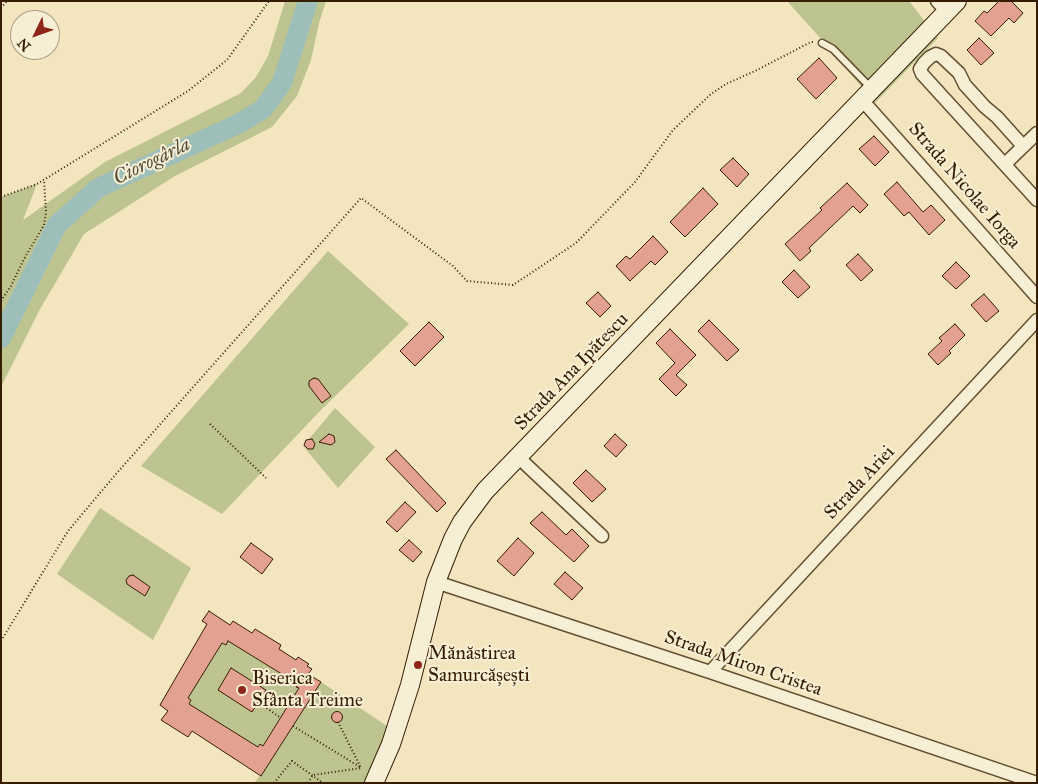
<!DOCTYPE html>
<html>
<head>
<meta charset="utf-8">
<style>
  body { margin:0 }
  #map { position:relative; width:1038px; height:784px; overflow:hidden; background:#f3e6bf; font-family:"IM FELL Great Primer",serif }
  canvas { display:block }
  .frame { position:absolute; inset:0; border:2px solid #361d02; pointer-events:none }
  .north { position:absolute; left:10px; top:10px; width:50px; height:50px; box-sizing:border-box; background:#f7efd5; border:1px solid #aa9b81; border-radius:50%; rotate:228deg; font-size:14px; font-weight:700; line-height:20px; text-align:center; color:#361d02 }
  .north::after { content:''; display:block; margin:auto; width:18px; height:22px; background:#8f2418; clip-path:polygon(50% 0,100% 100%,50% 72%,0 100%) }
</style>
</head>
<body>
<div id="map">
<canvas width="1038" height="784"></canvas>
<div class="frame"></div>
<div class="north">N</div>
</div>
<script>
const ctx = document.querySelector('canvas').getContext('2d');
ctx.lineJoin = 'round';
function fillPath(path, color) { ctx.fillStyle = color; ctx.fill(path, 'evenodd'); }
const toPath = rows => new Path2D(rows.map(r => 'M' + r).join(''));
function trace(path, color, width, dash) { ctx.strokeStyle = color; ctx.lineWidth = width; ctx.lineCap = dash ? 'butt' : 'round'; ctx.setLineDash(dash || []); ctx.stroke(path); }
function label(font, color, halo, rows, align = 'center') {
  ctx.font = font + ' "IM FELL Great Primer",serif'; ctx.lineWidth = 4; ctx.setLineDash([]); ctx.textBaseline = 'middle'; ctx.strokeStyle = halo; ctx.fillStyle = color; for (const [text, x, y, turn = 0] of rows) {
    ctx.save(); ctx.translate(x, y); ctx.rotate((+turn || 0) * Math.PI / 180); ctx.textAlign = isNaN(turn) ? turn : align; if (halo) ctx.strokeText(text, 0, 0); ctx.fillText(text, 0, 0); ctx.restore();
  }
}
fillPath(toPath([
  [285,1,326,1,319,23,311,60,297,96,272,127,175,176,84,234,39,311,1,387,1,197,37,184,23,220,105,162,241,93,256,77,268,56],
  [787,1,909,1,938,38,875,103,822,40],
  [328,251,409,324,321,410,222,514,141,466],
  [335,408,375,447,338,488,303,446],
  [100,508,191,568,153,640,57,574],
  [228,641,297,684,296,687,299,688,263,746,260,744,258,747,189,704,191,700,188,698,222,643,226,645],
  [321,682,387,726,375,763,365,783,254,783,266,768]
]), '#bec490');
trace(toPath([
  [1,338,57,225,98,188,240,123,263,109,282,83,308,1]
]), '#9dbeb9', 20);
const building = toPath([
  [999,1,1011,1,1023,13,1014,23,1009,18,991,36,975,21,984,11,987,13,999,1],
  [979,38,994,53,981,65,967,50,979,38],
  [819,58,837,78,816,99,797,79,819,58],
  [874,136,889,152,875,166,859,149,874,136],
  [733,158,749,174,737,187,720,170,733,158],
  [897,182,923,212,931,205,945,220,929,235,909,212,904,216,884,194,897,182],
  [847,183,868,205,860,213,853,206,809,248,811,251,800,261,785,244,822,210,820,208,847,183],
  [703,188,718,204,685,237,670,222,703,188],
  [653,236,668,252,655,265,651,261,630,281,616,266,626,256,630,259,653,236],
  [858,254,873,270,861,281,846,265,858,254],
  [956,262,970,276,956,289,942,276,956,262],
  [794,270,810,287,798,298,782,282,794,270],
  [598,292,611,306,600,317,586,303,598,292],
  [984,294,999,311,986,322,971,305,984,294],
  [709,320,739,350,727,361,698,331,709,320],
  [429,322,444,337,415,366,400,351,429,322],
  [955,324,965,335,949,351,951,353,938,365,928,354,942,341,939,338,955,324],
  [670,329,696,355,676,375,687,385,676,396,659,379,675,363,656,343,670,329],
  [314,378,318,379,331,396,322,403,309,386,309,381,314,378],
  [329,434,334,436,335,442,331,445,319,442,329,434],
  [615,434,627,445,616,457,604,446,615,434],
  [312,439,315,444,313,449,308,449,304,445,306,440,312,439],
  [396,450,446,503,437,512,386,459,396,450],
  [586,470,606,489,592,502,573,483,586,470],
  [405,502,416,512,397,532,386,522,405,502],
  [542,512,566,535,572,529,589,546,574,562,530,523,542,512],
  [518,538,534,553,514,576,497,561,518,538],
  [409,540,422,552,413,562,399,550,409,540],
  [251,543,273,559,262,574,240,557,251,543],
  [565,572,583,588,572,600,554,584,565,572],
  [133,575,150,587,145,596,127,584,126,580,129,576,133,575],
  [209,611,230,625,233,621,252,633,255,629,281,645,279,649,296,660,298,657,309,664,307,666,312,669,308,674,321,682,261,776,192,731,188,737,161,720,168,711,160,705,207,624,202,621,209,611],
  [228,641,298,684,296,687,299,688,263,746,260,744,258,747,189,704,191,700,188,698,222,643,226,645,228,641],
  [231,668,266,690,252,712,218,690,231,668],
  '331.5 717a5.5 5.5 0 1 1 11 0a5.5 5.5 0 1 1-11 0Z'
]);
fillPath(building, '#e2a191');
trace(building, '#361d02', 1);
const lane = toPath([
  [822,43,833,49,870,87]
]);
const street = toPath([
  [937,1,947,12],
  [863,101,1037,297],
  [1023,146,997,117,985,107,965,85,959,73,941,56,936,54,930,57,924,63,920,69,922,74,1037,200],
  [1005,164,1037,133],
  [518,457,602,536],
  [436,582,710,672,1037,783],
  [710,672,1037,320]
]);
const secondary = toPath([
  [374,783,391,744,410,685,436,582,453,539,462,522,485,491,957,1]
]);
trace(lane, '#654f31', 9);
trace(street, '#654f31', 15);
trace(secondary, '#361d02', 20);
trace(toPath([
  [1,8,7,1],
  [1,197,37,184,188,91,227,60,269,1],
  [1,301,11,286,24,259,44,225,46,212,44,180],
  [210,424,266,478],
  [1,641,68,531,116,474,361,198,453,266,467,281,513,285,576,243,635,182,673,130,711,94,726,84,755,71,811,42,815,42],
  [258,702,281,718],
  [293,726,360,767],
  [274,783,292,761,323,783],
  [308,783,313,775,361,768,338,722]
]), '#361d02', 2, [1, 2.5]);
trace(lane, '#f7efd5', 6);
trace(street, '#f7efd5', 12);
trace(secondary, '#f7efd5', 18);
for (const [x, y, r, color] of [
  [418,665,5,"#8f2418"],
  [242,690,5,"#8f2418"]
]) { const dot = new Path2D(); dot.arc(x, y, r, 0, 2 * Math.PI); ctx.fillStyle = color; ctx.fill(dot); trace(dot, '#f7efd5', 2); }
label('19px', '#361d02', '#f7efd5', [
  ["Strada Nicolae Iorga",964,186,49],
  ["Strada Ana Ipătescu",572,372,-46],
  ["Strada Ariei",860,483,-47],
  ["Strada Miron Cristea",743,664,19]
]);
label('19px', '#361d02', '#f7efd5', [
  ["Mănăstirea",428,654],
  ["Samurcășești",428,676],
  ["Biserica",252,679],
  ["Sfânta Treime",252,701]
], 'left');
label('italic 20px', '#554d39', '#f7efd5', [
  ["Ciorogârla",152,162,-26]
]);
</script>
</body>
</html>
